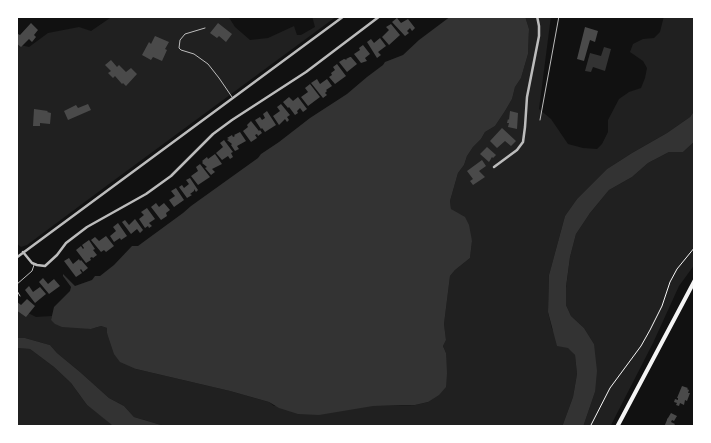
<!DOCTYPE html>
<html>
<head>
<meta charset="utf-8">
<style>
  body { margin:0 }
  #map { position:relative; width:711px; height:443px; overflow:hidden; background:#111; font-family:"Varela Round",sans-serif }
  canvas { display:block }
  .frame { position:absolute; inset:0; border:18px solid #fff; pointer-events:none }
</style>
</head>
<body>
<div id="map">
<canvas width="711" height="443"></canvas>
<div class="frame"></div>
</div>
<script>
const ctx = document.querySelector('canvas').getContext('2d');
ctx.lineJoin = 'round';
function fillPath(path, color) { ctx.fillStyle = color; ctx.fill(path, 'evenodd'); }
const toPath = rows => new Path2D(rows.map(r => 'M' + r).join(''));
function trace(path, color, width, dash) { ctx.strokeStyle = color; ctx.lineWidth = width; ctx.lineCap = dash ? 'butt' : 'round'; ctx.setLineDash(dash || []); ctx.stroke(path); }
fillPath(toPath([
  [114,16,228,16,235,27,250,40,268,38,294,26,297,35,301,35,315,27,312,16,337,16,109,184,27,245,21,247,16,243,16,44,29,47,48,33,79,27,91,31,110,18],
  [525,16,551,16,539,109,551,119,568,144,583,148,597,149,602,144,608,132,608,120,619,99,629,92,641,88,645,78,647,68,643,61,630,52,633,44,643,39,654,38,660,32,664,16,695,16,695,110,690,117,667,133,632,153,607,169,577,199,565,216,549,275,548,312,552,329,575,355,577,374,573,397,562,427,168,427,134,417,124,406,109,398,80,372,57,353,50,345,25,338,16,338,16,307,36,317,52,316,51,320,91,329,101,326,107,328,107,333,136,369,230,391,269,402,274,406,401,406,415,405,428,402,446,353,443,346,446,340,444,324,450,276,455,270,470,258,472,241,451,209,450,201,458,173,464,165,467,156,473,147,481,139,485,132,495,126,505,111,512,99,515,87,521,78,528,54,529,29],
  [695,141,695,264,679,286,653,343,610,427,583,427,595,392,594,354,594,344,584,328,571,316,566,305,566,288,570,257,576,234,590,213,609,190,632,177,648,163,669,152,683,152],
  [16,348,30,349,54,367,71,383,87,405,113,425,102,427,16,427]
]), '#202020');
fillPath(toPath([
  [451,16,525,16,529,29,528,54,521,78,515,87,512,99,505,111,495,126,485,132,481,139,473,147,467,156,464,165,458,173,450,201,451,209,465,217,469,225,472,241,470,258,455,270,450,276,444,324,446,340,443,346,446,353,447,373,446,387,439,395,428,402,415,405,373,406,319,415,298,414,279,408,269,402,230,391,136,369,120,362,114,354,107,333,107,328,101,326,91,329,62,327,55,324,51,320,54,307,70,291,71,287,63,276,63,274,75,286,92,280,95,276,100,276,114,265,132,246,138,246,142,243,183,213,191,206,258,158,261,154,279,142,310,118,347,94,367,77,383,65,385,62,403,55,419,40],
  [604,47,611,49,605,71,593,67,591,72,585,71,590,53,601,56],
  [695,110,695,141,683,152,669,152,648,163,632,177,609,190,590,213,576,234,570,257,566,287,566,305,571,316,584,328,594,344,597,371,595,392,583,427,562,427,573,397,577,374,575,355,568,348,557,346,548,312,549,275,565,216,577,199,607,169,632,153,667,133,690,117],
  [16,338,25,338,50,345,57,353,80,372,109,398,124,406,134,417,168,427,102,427,112,425,87,405,71,383,54,367,30,349,16,348]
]), '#333');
fillPath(toPath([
  [397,18,401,23,408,19,415,28,412,31,410,28,407,31,409,33,405,36,392,22],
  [31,23,38,30,34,35,36,37,32,42,29,39,21,47,16,43,16,36,18,34,20,35],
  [218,23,232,34,226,42,219,36,217,38,210,33],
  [391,24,400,35,389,45,382,37,389,30,386,27],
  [585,27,598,31,595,42,590,40,584,61,577,59],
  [155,36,169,42,165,49,167,50,162,61,153,57,151,60,142,55,149,42,151,44],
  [380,38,386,46,378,52,381,55,377,58,367,42,371,39,374,43],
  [363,45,370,54,365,58,367,61,361,63,354,54,360,50,359,48],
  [350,57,351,57,357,64,347,72,339,62,344,59,347,60,346,59],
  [111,60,117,67,119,65,126,72,131,68,137,74,126,86,123,83,122,84,115,76,113,78,108,73,111,71,105,65],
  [337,64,346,76,335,84,329,77,332,75,331,73,335,70,333,67],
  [317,79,320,84,327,79,332,86,326,90,327,91,325,93,327,95,323,98,311,83],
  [310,84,320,97,308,106,301,97,308,92,305,88],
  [289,97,293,101,298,97,307,109,303,112,300,108,297,111,298,113,295,115,289,107,288,108,283,102],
  [88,104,91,110,68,120,64,111,76,105,78,108],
  [281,104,290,115,287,117,289,120,287,122,285,119,279,125,273,116,280,111,277,107],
  [34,109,48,111,47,112,51,113,50,124,40,123,40,126,33,126],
  [267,111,276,125,265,132,262,128,261,129,255,120,260,117,262,120,265,118,263,114],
  [510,111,518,113,517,129,508,127,509,123,507,123,508,119,509,120],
  [251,121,259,131,260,130,262,133,258,136,257,134,255,135,257,138,251,142,243,131,248,127,247,125],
  [502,128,516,141,511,146,505,141,497,148,490,141],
  [240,132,246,141,237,146,239,149,235,151,231,145,232,144,227,140,229,139,227,138,232,135,233,137,235,136,234,135],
  [224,140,233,152,231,153,233,157,230,159,228,156,222,160,216,153,223,147,220,143],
  [487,147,496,155,493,158,492,157,489,162,480,154],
  [215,154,222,164,212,169,215,172,211,175,205,168,207,167,202,163,203,162,202,161,207,157,208,159],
  [482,160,486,166,479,171,485,177,473,185,470,181,473,179,467,171],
  [200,164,210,177,198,185,191,176,198,171,196,167],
  [190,178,198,190,196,192,194,189,194,191,190,194,192,195,187,198,179,187,182,185,184,188,189,184,186,180],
  [176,188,184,200,174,207,169,200,175,196,171,191],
  [156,203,159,207,164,203,170,210,166,213,167,216,161,220,151,207],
  [147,208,155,219,149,223,152,226,149,228,148,226,145,228,139,219,144,215,141,212],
  [135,219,143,230,140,233,137,229,131,234,122,222,125,220,129,225],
  [118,223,127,236,121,240,120,238,114,242,110,236,116,231,113,227],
  [106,236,114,246,106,252,104,250,101,252,91,240,95,237,99,241],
  [89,240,95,249,93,250,97,255,93,258,92,257,90,258,91,260,86,263,76,250,81,246,83,249,84,248,82,245],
  [69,258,73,264,79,259,80,261,81,260,88,268,83,272,81,269,80,270,82,273,76,277,64,261],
  [43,278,48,284,54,279,60,286,49,294,39,282],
  [29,286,33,292,40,287,46,294,35,303,25,290],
  [27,299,35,306,26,317,16,310,16,301,21,305],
  [682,386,688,388,687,389,689,390,688,393,690,393,687,401,685,400,684,405,680,403,679,406,676,405,677,403,674,402,675,399,678,400,678,398,677,398],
  [671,413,677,416,674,421,672,420,671,422,675,424,673,427,664,427,667,420,667,419,668,418]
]), '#4a4a4a');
trace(toPath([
  [590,427,610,388,641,346,650,330,662,306,670,282,677,269,695,247]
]), '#f5f5f5', 1);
trace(toPath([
  [205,28,185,34,180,40,179,48,181,50,194,54,208,64,219,78,232,97],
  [540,120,559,16],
  [16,285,32,271,34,265],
  [16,289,20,296]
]), '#bcbcbc', 1);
trace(toPath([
  [494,167,517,150,523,142,525,127,527,97,539,36,539,26,537,16],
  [23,252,32,263,37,265,45,266,57,255,66,243,87,227,146,194,171,176,213,134,232,120,306,72,380,16],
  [16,258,344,16]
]), '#bcbcbc', 2.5);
trace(toPath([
  [617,427,695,280]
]), '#f5f5f5', 4);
</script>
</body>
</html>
